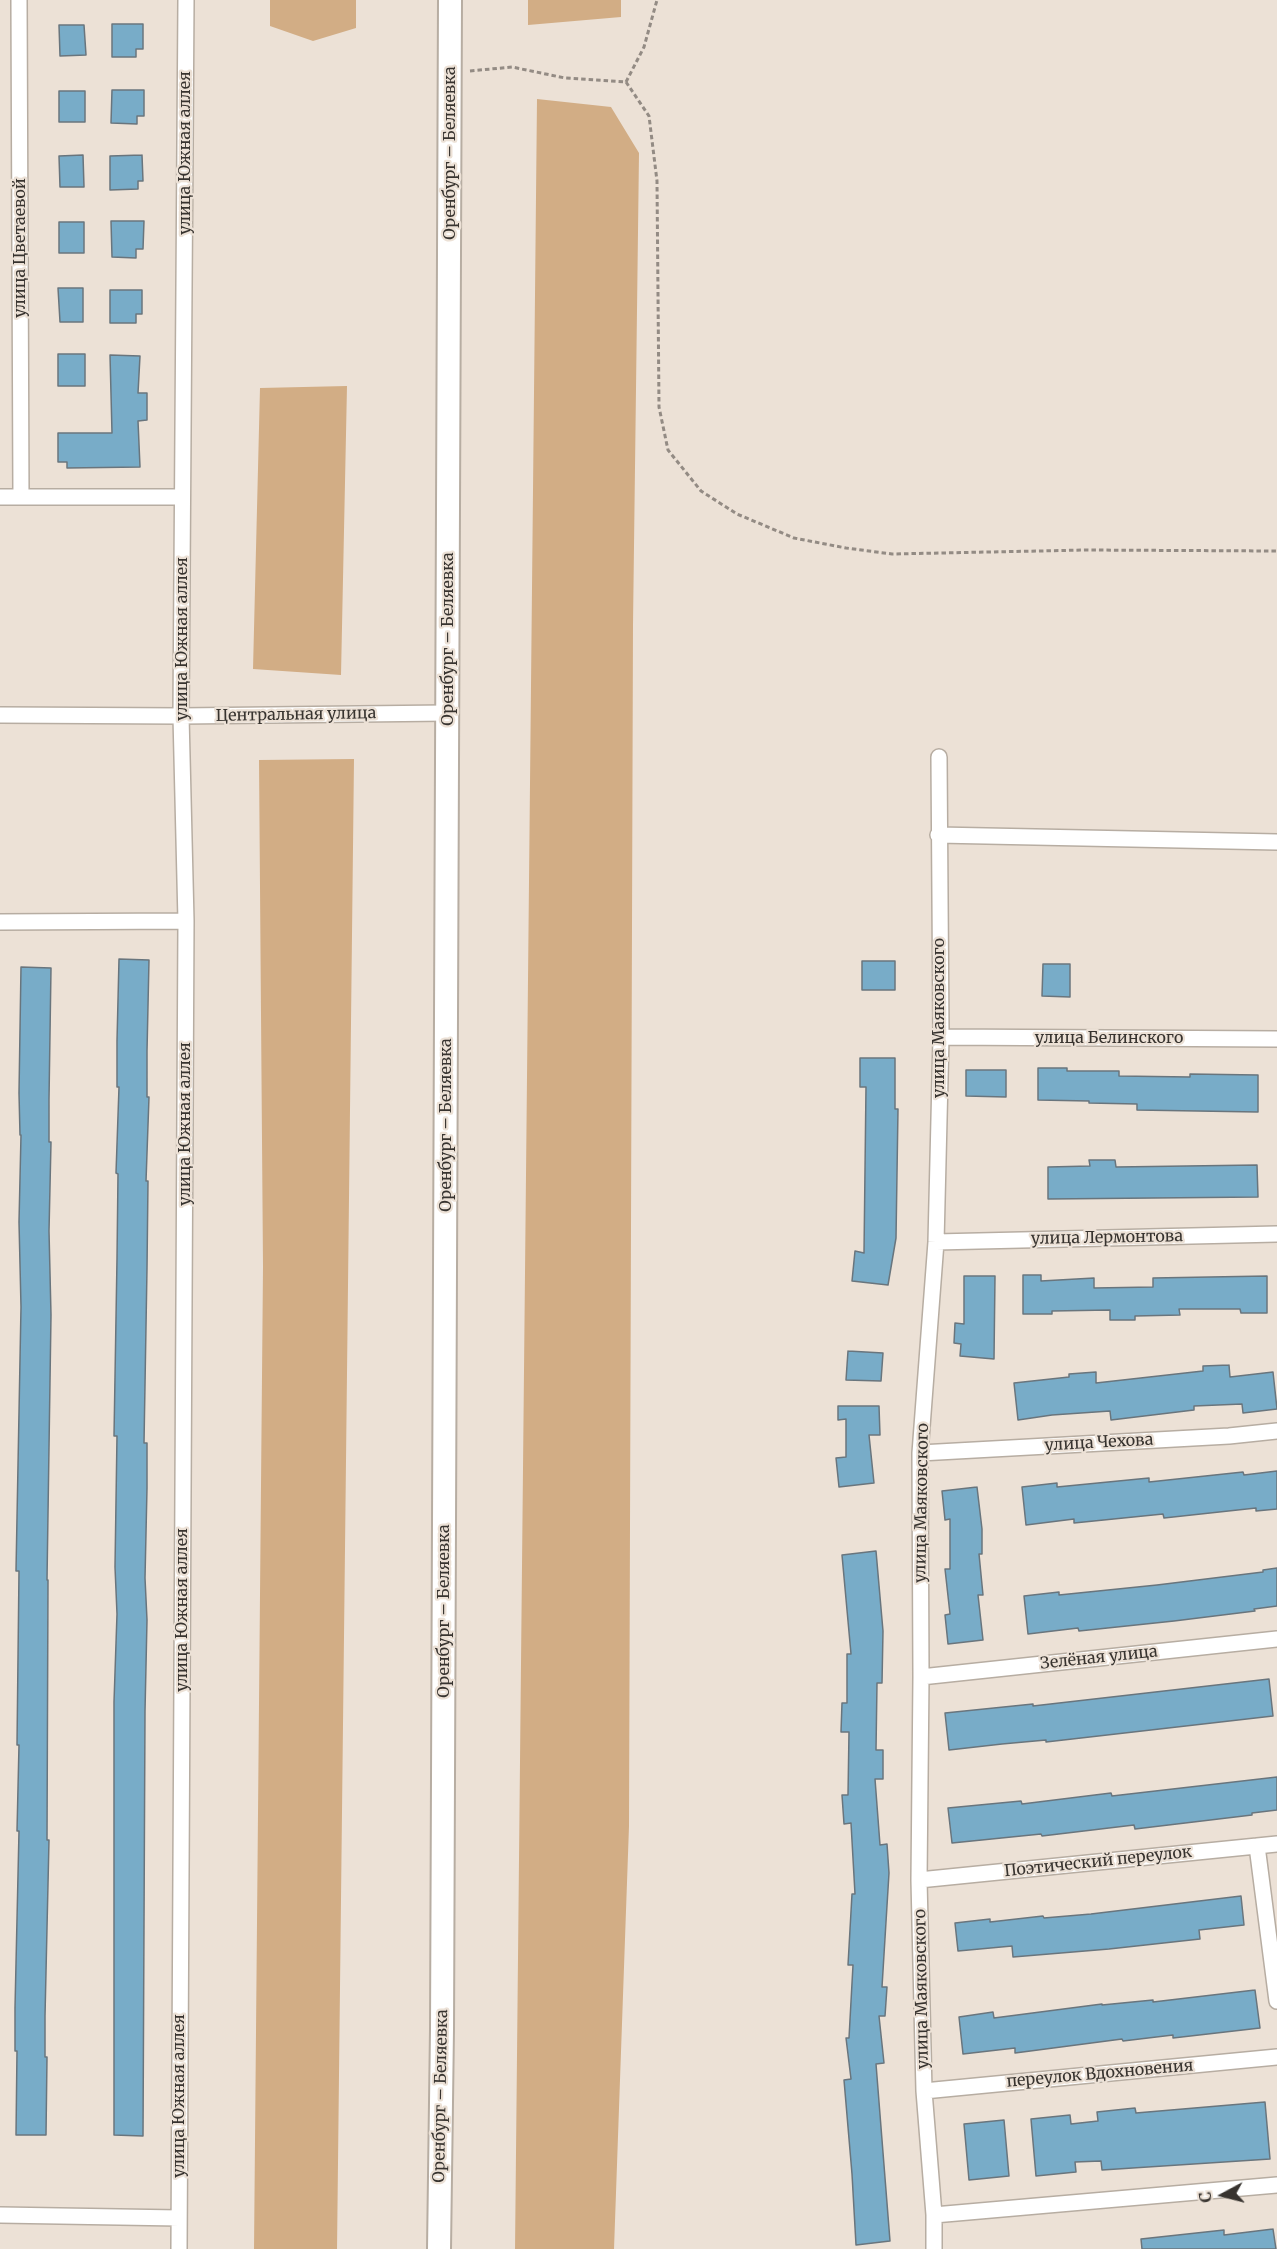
<!DOCTYPE html>
<html>
<head>
<meta charset="utf-8">
<style>
  body { margin:0 }
  #map { position:relative; width:1277px; height:2249px; overflow:hidden; background:#ece1d6; font-family:Merriweather,serif }
  canvas { display:block }
  .north { position:absolute; left:1193px; top:2165px; width:60px; height:60px; -webkit-text-stroke:4px #ece1d6; paint-order:stroke; rotate:263deg; font-size:16px; font-weight:700; line-height:24px; text-align:center; color:#37332f }
  .north::after { content:''; display:block; margin:auto; width:21px; height:27px; background:#37332f; clip-path:polygon(50% 0,100% 100%,50% 72%,0 100%) }
</style>
</head>
<body>
<div id="map">
<canvas width="1277" height="2249"></canvas>
<div class="north">С</div>
</div>
<script>
const ctx = document.querySelector('canvas').getContext('2d');
ctx.lineJoin = 'round';
function fillPath(path, color) { ctx.fillStyle = color; ctx.fill(path, 'evenodd'); }
const toPath = rows => new Path2D(rows.map(r => 'M' + r).join(''));
function trace(path, color, width, dash) { ctx.strokeStyle = color; ctx.lineWidth = width; ctx.lineCap = dash ? 'butt' : 'round'; ctx.setLineDash(dash || []); ctx.stroke(path); }
function label(font, color, halo, rows, align = 'center') {
  ctx.font = font + ' Merriweather,serif'; ctx.lineWidth = 4.5; ctx.setLineDash([]); ctx.textBaseline = 'middle'; ctx.strokeStyle = halo; ctx.fillStyle = color; for (const [text, x, y, turn = 0] of rows) {
    ctx.save(); ctx.translate(x, y); ctx.rotate((+turn || 0) * Math.PI / 180); ctx.textAlign = isNaN(turn) ? turn : align; if (halo) ctx.strokeText(text, 0, 0); ctx.fillText(text, 0, 0); ctx.restore();
  }
}
fillPath(toPath([
  [270,0,356,0,356,28,313,41,270,26],
  [528,0,621,0,621,17,528,25],
  [537,99,611,107,639,153,633,624,629,1826,614,2249,515,2249],
  [347,386,341,675,253,669,260,388],
  [354,759,337,2249,254,2249,263,1267,259,760]
]), '#d2ad85');
const building = toPath([
  [112,24,143,24,143,49,136,49,136,57,112,57,112,24],
  [59,25,84,25,86,55,60,56,59,25],
  [112,90,144,90,144,116,137,116,137,124,111,123,112,90],
  [59,91,85,91,85,122,59,122,59,91],
  [83,155,84,187,60,187,59,156,83,155],
  [142,155,143,181,138,181,138,189,110,190,110,156,142,155],
  [111,221,144,221,143,249,136,249,136,258,112,257,111,221],
  [59,222,84,222,84,253,59,253,59,222],
  [58,288,83,288,83,322,60,322,58,288],
  [110,290,142,290,142,314,136,314,136,323,110,323,110,290],
  [58,354,85,354,85,386,58,386,58,354],
  [110,355,140,356,138,393,147,393,147,420,138,421,140,467,67,468,67,462,58,462,58,433,112,433,110,355],
  [119,959,149,960,147,1051,147,1097,149,1097,146,1181,148,1181,147,1268,144,1443,147,1443,147,1488,145,1578,147,1620,145,1711,143,2136,114,2135,114,1702,117,1614,115,1567,117,1436,114,1436,117,1259,118,1174,116,1173,119,1087,117,1087,117,1041,119,959],
  [862,961,895,961,895,990,862,990,862,961],
  [1043,964,1070,964,1070,997,1042,996,1043,964],
  [21,967,51,968,49,1099,49,1142,51,1142,49,1231,51,1315,47,1580,48,1580,47,1840,49,1840,45,2016,45,2057,47,2057,46,2135,16,2135,17,2051,15,2051,15,2008,19,1831,17,1831,19,1745,17,1745,19,1571,16,1571,21,1307,19,1222,21,1135,20,1135,19,1093,21,967],
  [860,1058,895,1058,895,1109,898,1109,896,1238,888,1285,852,1281,855,1251,864,1253,866,1087,860,1087,860,1058],
  [1038,1068,1067,1068,1067,1071,1119,1071,1119,1076,1190,1077,1190,1074,1258,1075,1258,1112,1137,1110,1137,1104,1089,1103,1089,1101,1038,1100,1038,1068],
  [966,1070,1006,1070,1006,1097,966,1096,966,1070],
  [1089,1160,1115,1160,1116,1167,1257,1165,1258,1197,1048,1199,1048,1167,1090,1166,1089,1160],
  [1023,1275,1041,1275,1041,1281,1094,1278,1094,1288,1153,1287,1153,1278,1267,1276,1267,1313,1241,1313,1240,1309,1179,1309,1180,1315,1135,1316,1135,1320,1110,1320,1110,1310,1052,1311,1052,1314,1023,1314,1023,1275],
  [964,1276,995,1276,994,1359,960,1356,961,1344,954,1343,955,1323,964,1324,964,1276],
  [848,1351,883,1353,881,1381,846,1380,848,1351],
  [1229,1365,1230,1377,1273,1372,1277,1409,1243,1413,1242,1404,1194,1406,1194,1410,1111,1420,1110,1411,1052,1415,1018,1420,1014,1383,1069,1377,1069,1374,1096,1372,1096,1383,1203,1371,1203,1366,1229,1365],
  [838,1406,879,1406,880,1435,869,1435,874,1483,839,1487,836,1458,846,1457,846,1419,838,1420,838,1406],
  [1277,1471,1277,1509,1256,1511,1256,1508,1164,1518,1163,1514,1074,1523,1074,1519,1026,1525,1022,1487,1057,1483,1057,1487,1149,1478,1149,1482,1243,1472,1244,1475,1277,1471],
  [977,1487,982,1529,982,1554,979,1554,983,1595,978,1595,983,1640,948,1644,945,1615,950,1614,945,1569,950,1569,950,1519,945,1520,942,1491,977,1487],
  [876,1551,883,1631,882,1683,877,1683,876,1750,883,1750,883,1779,875,1779,880,1845,887,1844,889,1873,882,1987,887,1987,885,2016,879,2016,884,2063,876,2064,890,2241,856,2245,852,2174,844,2080,851,2079,846,2038,849,2038,853,1965,848,1965,852,1894,855,1894,851,1823,844,1824,842,1795,848,1795,849,1732,841,1732,842,1703,847,1703,847,1654,851,1654,842,1555,876,1551],
  [1277,1568,1277,1606,1254,1609,1255,1611,1174,1621,1079,1631,1078,1628,1028,1634,1024,1596,1059,1592,1059,1595,1157,1585,1263,1572,1263,1570,1277,1568],
  [1269,1679,1273,1716,1046,1742,1046,1740,1002,1744,949,1750,945,1713,1033,1704,1033,1706,1269,1679],
  [1277,1777,1277,1810,1252,1813,1252,1815,1135,1829,1134,1825,1042,1836,1041,1834,952,1843,948,1808,1021,1801,1022,1804,1111,1793,1112,1796,1277,1777],
  [1241,1896,1244,1925,1199,1930,1200,1939,1109,1949,1013,1957,1012,1946,958,1951,955,1923,990,1919,990,1922,1043,1916,1044,1918,1091,1914,1241,1896],
  [1255,1990,1260,2028,1173,2038,1173,2035,1123,2041,1122,2039,1015,2053,1015,2048,963,2054,959,2017,993,2012,994,2018,1102,2004,1102,2005,1153,2000,1153,2002,1255,1990],
  [1265,2102,1270,2159,1102,2170,1101,2161,1075,2162,1076,2172,1036,2176,1031,2119,1070,2115,1071,2124,1098,2121,1097,2112,1135,2108,1136,2113,1265,2102],
  [1004,2120,1009,2176,969,2180,964,2124,1004,2120],
  [1273,2229,1276,2249,1142,2249,1141,2239,1224,2230,1224,2235,1273,2229]
]);
fillPath(building, '#78acc8');
trace(building, '#69757d', 1.5);
const street = toPath([
  [19,0,21,497],
  [0,497,182,497],
  [0,715,181,716,447,713],
  [938,835,1277,842],
  [0,922,186,921],
  [941,1037,1277,1039],
  [936,1242,1277,1234],
  [920,1453,1229,1436,1277,1431],
  [921,1677,1277,1639],
  [1257,1846,1277,2001],
  [919,1880,1277,1844],
  [924,2091,1277,2057],
  [0,2215,179,2218],
  [934,2215,1277,2185],
  [179,2249,186,921,181,716,186,0],
  [934,2249,934,2215,924,2091,919,1880,921,1677,920,1453,936,1242,941,1037,939,757]
]);
const secondary = toPath([
  [439,2249,442,2029,450,0]
]);
trace(street, '#b7ada2', 18);
trace(secondary, '#b7ada2', 26);
trace(toPath([
  [470,71,512,67,565,78,626,82],
  [626,82,649,116,657,181,659,407,668,450,701,491,737,514,794,538,846,548,892,554,1087,550,1277,551],
  [626,82,644,47,657,0]
]), '#938b84', 3, [4.5, 3]);
trace(street, '#fff', 15);
trace(secondary, '#fff', 22);
label('16px', '#37332f', '#ece1d6', [
  ["улица Южная аллея",185,153,-90],
  ["Оренбург – Беляевка",450,153,-90],
  ["улица Цветаевой",20,248,-90],
  ["улица Южная аллея",182,639,-90],
  ["Оренбург – Беляевка",448,639,-90],
  ["Центральная улица",296,715,-1],
  ["улица Маяковского",939,1018,-90],
  ["улица Белинского",1109,1038],
  ["улица Южная аллея",185,1124,-90],
  ["Оренбург – Беляевка",446,1125,-90],
  ["улица Лермонтова",1107,1238,-1],
  ["улица Чехова",1099,1443,-3],
  ["улица Маяковского",922,1503,-89],
  ["улица Южная аллея",182,1610,-90],
  ["Оренбург – Беляевка",444,1611,-90],
  ["Зелёная улица",1099,1658,-6],
  ["Поэтический переулок",1098,1862,-6],
  ["улица Маяковского",922,1989,-91],
  ["переулок Вдохновения",1100,2074,-5],
  ["улица Южная аллея",179,2096,-90],
  ["Оренбург – Беляевка",441,2096,-89]
]);
</script>
</body>
</html>
